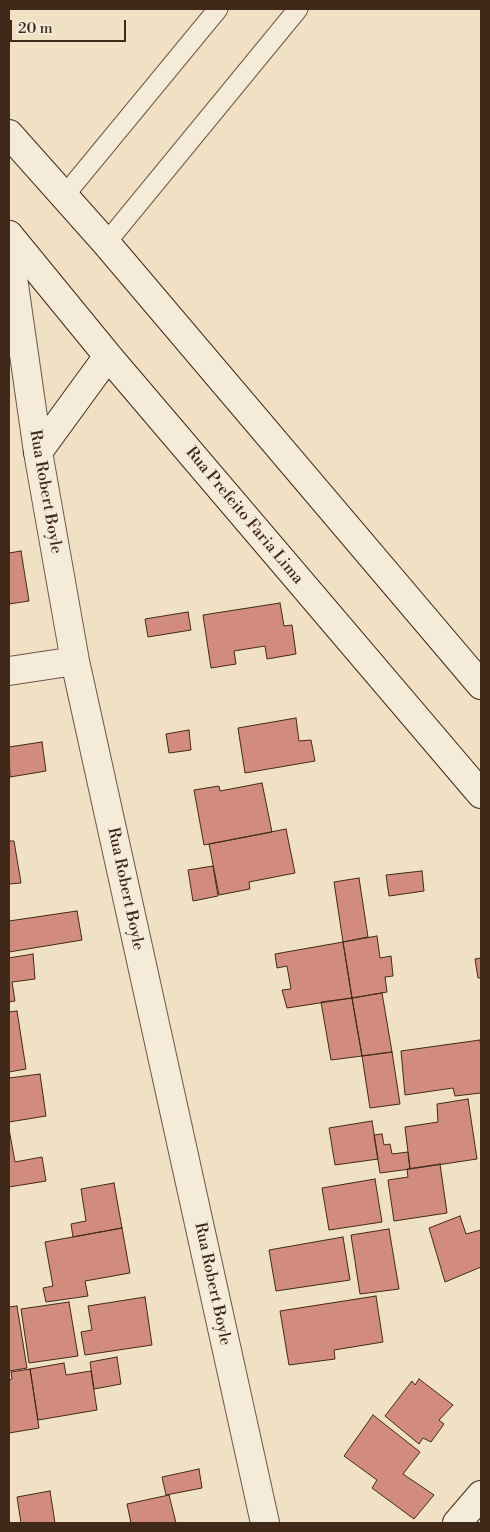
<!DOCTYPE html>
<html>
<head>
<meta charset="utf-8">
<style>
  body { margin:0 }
  #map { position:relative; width:490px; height:1532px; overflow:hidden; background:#f0e0c4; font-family:"Libre Bodoni",serif }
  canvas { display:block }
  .frame { position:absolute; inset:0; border:10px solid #412919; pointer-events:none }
  .scale { position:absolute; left:10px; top:20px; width:116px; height:22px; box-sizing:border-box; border:2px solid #412919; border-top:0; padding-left:6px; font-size:15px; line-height:18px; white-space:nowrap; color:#412919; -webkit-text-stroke:4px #f5ebd9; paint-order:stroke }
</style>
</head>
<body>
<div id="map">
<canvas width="490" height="1532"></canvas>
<div class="frame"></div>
<div class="scale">20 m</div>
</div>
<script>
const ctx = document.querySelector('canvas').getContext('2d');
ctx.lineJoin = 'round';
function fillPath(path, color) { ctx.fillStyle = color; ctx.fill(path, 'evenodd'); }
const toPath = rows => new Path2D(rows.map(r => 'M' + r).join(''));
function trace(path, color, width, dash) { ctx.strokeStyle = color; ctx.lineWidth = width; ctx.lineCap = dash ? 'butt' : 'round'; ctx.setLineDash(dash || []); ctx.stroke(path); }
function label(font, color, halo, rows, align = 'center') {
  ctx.font = font + ' "Libre Bodoni",serif'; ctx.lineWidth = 4.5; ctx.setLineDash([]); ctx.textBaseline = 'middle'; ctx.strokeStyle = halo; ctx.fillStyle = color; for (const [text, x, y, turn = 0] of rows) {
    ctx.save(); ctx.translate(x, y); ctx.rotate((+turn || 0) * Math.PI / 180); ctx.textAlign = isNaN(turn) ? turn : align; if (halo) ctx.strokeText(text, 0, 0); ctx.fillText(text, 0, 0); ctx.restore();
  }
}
const building = toPath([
  [21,551,29,601,9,604,9,553,21,551],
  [280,603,284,626,292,625,296,654,267,659,265,646,234,651,236,664,211,668,203,615,280,603],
  [188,612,191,630,148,637,145,619,188,612],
  [296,718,299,741,311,740,315,761,245,773,238,728,296,718],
  [189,730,191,750,169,753,166,734,189,730],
  [42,742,46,771,10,777,9,747,42,742],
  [262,783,272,832,204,845,194,790,219,786,220,791,262,783],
  [286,829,295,873,249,882,250,889,219,895,209,844,286,829],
  [9,841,14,841,21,883,9,884,9,841],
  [213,866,218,896,193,901,188,870,213,866],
  [422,871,424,891,389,896,386,875,422,871],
  [359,878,368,937,343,942,334,882,359,878],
  [77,911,82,940,9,952,9,921,77,911],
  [377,936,380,958,391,956,393,976,385,977,387,992,352,998,343,942,377,936],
  [343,942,352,998,287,1008,282,990,291,989,287,966,277,968,275,954,343,942],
  [33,954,35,979,12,982,15,1001,9,1002,9,958,33,954],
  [481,958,481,978,478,978,475,959,481,958],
  [382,993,392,1052,362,1056,352,998,382,993],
  [352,998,362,1056,331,1060,321,1002,352,998],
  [17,1011,26,1069,9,1072,9,1012,17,1011],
  [480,1040,481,1050,481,1093,455,1096,453,1088,405,1095,401,1051,480,1040],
  [392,1052,400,1104,370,1108,362,1056,392,1052],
  [40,1074,46,1116,9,1122,9,1078,40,1074],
  [468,1099,477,1159,410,1169,405,1127,438,1122,437,1104,468,1099],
  [372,1121,378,1159,335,1165,329,1128,372,1121],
  [9,1129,15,1162,42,1157,46,1181,9,1187,9,1129],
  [382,1134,384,1145,390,1144,392,1154,408,1152,410,1169,380,1173,374,1135,382,1134],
  [440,1164,447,1213,394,1221,388,1180,408,1177,407,1169,440,1164],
  [375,1179,382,1222,329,1230,322,1188,375,1179],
  [114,1183,122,1228,73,1237,71,1224,86,1221,81,1189,114,1183],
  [460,1216,466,1234,481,1230,481,1267,445,1282,429,1228,460,1216],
  [122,1228,130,1273,85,1281,88,1296,46,1302,43,1288,53,1286,45,1242,122,1228],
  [389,1229,399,1289,360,1294,351,1235,389,1229],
  [343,1237,350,1280,276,1291,269,1250,343,1237],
  [376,1296,383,1342,334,1350,335,1359,289,1365,280,1311,376,1296],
  [145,1297,152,1345,85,1355,81,1332,92,1330,88,1306,145,1297],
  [69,1302,78,1356,29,1363,21,1309,69,1302],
  [17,1306,27,1368,9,1371,9,1307,17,1306],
  [117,1357,121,1384,94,1389,90,1362,117,1357],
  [64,1363,66,1375,91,1371,97,1410,38,1420,30,1369,64,1363],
  [30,1369,39,1428,9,1433,9,1380,12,1379,11,1372,30,1369],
  [419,1379,453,1405,439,1420,444,1424,431,1442,423,1438,419,1444,385,1416,412,1381,415,1385,419,1379],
  [373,1415,420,1452,403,1474,434,1495,414,1519,372,1488,377,1480,344,1456,373,1415],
  [199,1469,202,1488,166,1495,162,1477,199,1469],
  [50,1491,55,1523,21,1523,17,1497,50,1491],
  [169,1495,176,1523,131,1523,127,1504,169,1495]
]);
fillPath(building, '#d28c7e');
trace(building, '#412919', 1);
const lane = toPath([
  [64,196,218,9],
  [106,243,298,9]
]);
const street = toPath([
  [9,250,38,452,75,661,265,1523],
  [9,671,75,661]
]);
const secondary = toPath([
  [9,134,106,243,481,685],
  [9,235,108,356,481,794],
  [38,452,108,356],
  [457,1523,481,1495]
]);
trace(lane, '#6d5744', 21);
trace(street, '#6d5744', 30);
trace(secondary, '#412919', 30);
trace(lane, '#f5ebd9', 19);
trace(street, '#f5ebd9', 28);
trace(secondary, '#f5ebd9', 28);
label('16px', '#412919', '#f5ebd9', [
  ["Rua Robert Boyle",45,492,80],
  ["Rua Prefeito Faria Lima",244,516,50],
  ["Rua Robert Boyle",125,889,78],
  ["Rua Robert Boyle",212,1284,78]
]);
</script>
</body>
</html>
